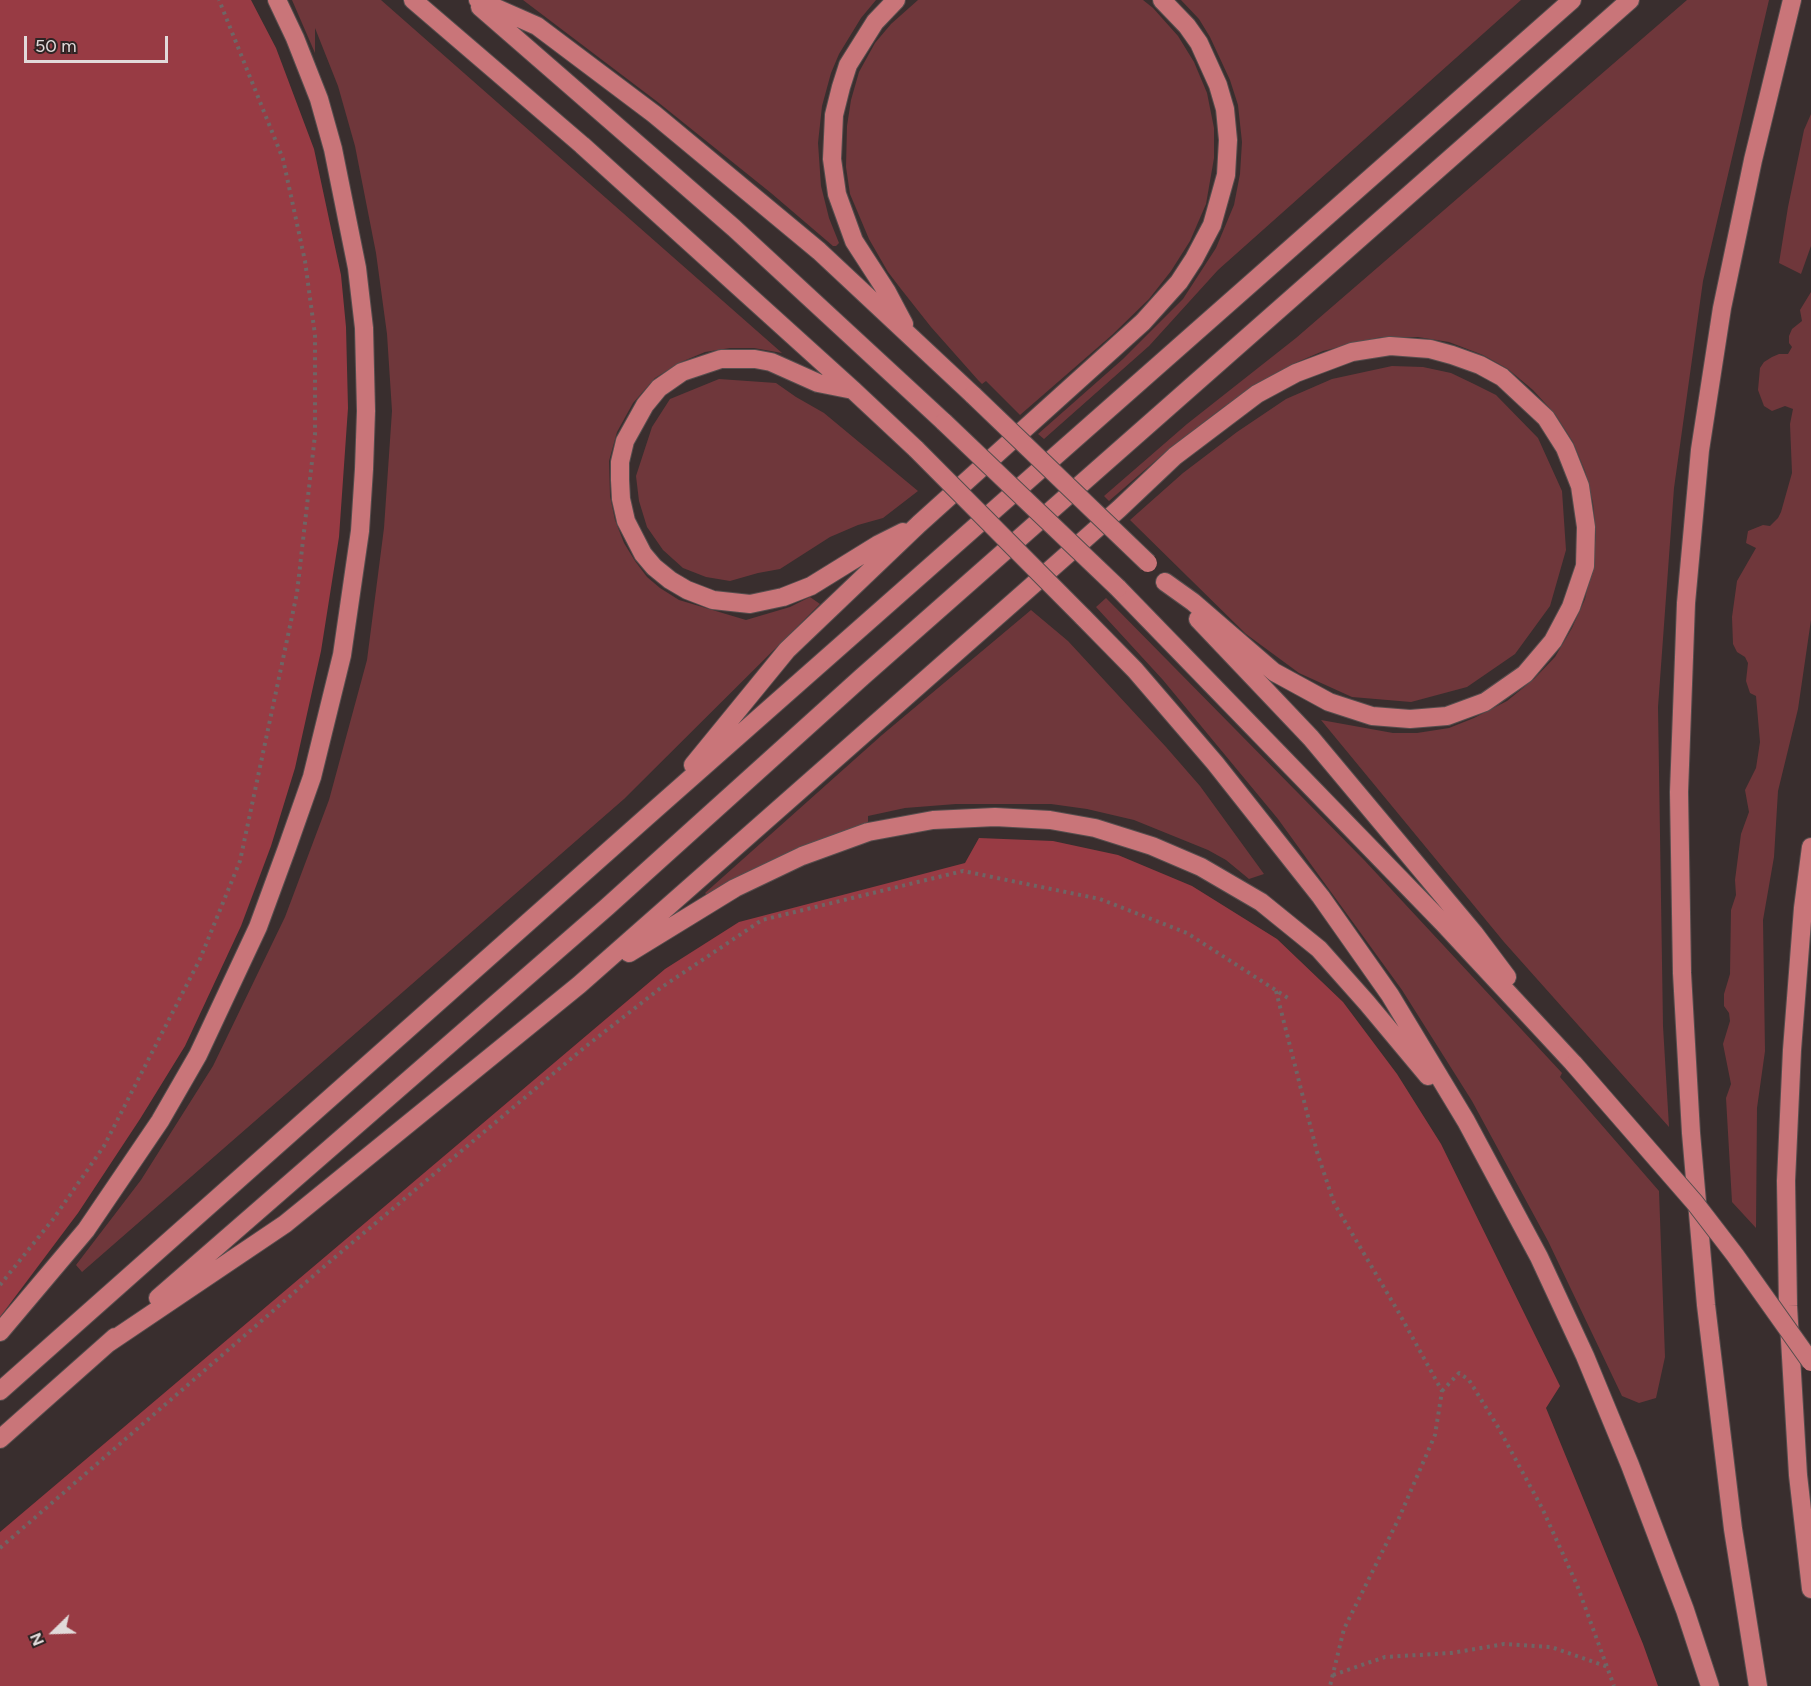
<!DOCTYPE html>
<html>
<head>
<meta charset="utf-8">
<style>
  body { margin:0 }
  #map { position:relative; width:1811px; height:1686px; overflow:hidden; background:#392e2e; font-family:Figtree,sans-serif }
  canvas { display:block }
  .north { position:absolute; left:24px; top:1602px; width:60px; height:60px; -webkit-text-stroke:4px #2e2424; paint-order:stroke; rotate:247deg; font-size:16px; font-weight:700; line-height:24px; text-align:center; color:#e1dada }
  .north::after { content:''; display:block; margin:auto; width:21px; height:27px; background:#e1dada; clip-path:polygon(50% 0,100% 100%,50% 72%,0 100%) }
  .scale { position:absolute; left:24px; top:36px; width:144px; height:27px; box-sizing:border-box; border:3px solid #e1dada; border-top:0; padding-left:8px; font-size:18px; line-height:21px; white-space:nowrap; color:#e1dada; -webkit-text-stroke:4px #2e2424; paint-order:stroke }
</style>
</head>
<body>
<div id="map">
<canvas width="1811" height="1686"></canvas>
<div class="north">N</div>
<div class="scale">50 m</div>
</div>
<script>
const ctx = document.querySelector('canvas').getContext('2d');
ctx.lineJoin = 'round';
function fillPath(path, color) { ctx.fillStyle = color; ctx.fill(path, 'evenodd'); }
const toPath = rows => new Path2D(rows.map(r => 'M' + r).join(''));
function trace(path, color, width, dash) { ctx.strokeStyle = color; ctx.lineWidth = width; ctx.lineCap = dash ? 'butt' : 'round'; ctx.setLineDash(dash || []); ctx.stroke(path); }
fillPath(toPath([
  [292,0,381,0,782,353,754,348,730,348,705,352,681,362,655,378,633,403,617,432,609,461,610,496,615,520,624,543,635,561,647,577,660,588,679,600,746,620,790,607,810,597,820,604,624,799,82,1272,76,1265,141,1180,213,1066,285,917,329,800,367,660,384,528,392,411,387,334,376,253,355,146,338,86,315,28,315,53],
  [523,0,876,0,861,18,839,54,831,73,822,106,818,143,821,186,829,218,839,243,836,246,833,246,771,193,659,103],
  [918,0,1143,0,1153,8,1178,36,1194,62,1207,93,1214,128,1214,158,1206,204,1190,241,1171,271,1149,299,1112,335,1020,415,986,381,982,384,978,380,931,327,901,289,888,272,869,239,850,194,846,167,847,126,851,100,859,72,875,43,891,24],
  [1181,0,1521,0,1218,270,1149,346,1044,439,1038,434,1123,359,1183,299,1216,248,1234,205,1240,174,1242,142,1238,105,1230,80,1210,37,1199,19],
  [1687,0,1769,0,1703,281,1674,488,1658,707,1663,1026,1669,1127,1504,942,1321,720,1393,733,1417,733,1449,728,1474,718,1507,701,1534,679,1555,657,1572,628,1585,599,1592,566,1596,535,1593,503,1585,471,1573,442,1555,414,1533,390,1508,369,1483,355,1449,342,1418,337,1381,337,1323,351,1293,364,1225,406,1169,449,1109,501,1104,496,1187,424,1296,338],
  [1811,114,1811,246,1801,274,1779,263,1788,207,1804,130],
  [1811,292,1811,620,1798,709,1778,791,1774,857,1763,920,1765,1051,1757,1108,1756,1228,1732,1202,1726,1098,1731,1084,1723,1044,1730,1021,1729,1013,1724,1006,1724,994,1730,974,1731,910,1736,895,1735,880,1741,834,1749,812,1745,790,1756,768,1760,742,1756,696,1750,693,1746,681,1748,663,1745,657,1737,652,1733,644,1732,617,1737,581,1756,548,1746,543,1748,531,1763,525,1770,526,1778,518,1781,512,1792,473,1790,424,1793,409,1785,406,1772,411,1764,406,1758,390,1760,368,1764,362,1772,357,1779,354,1788,354,1792,347,1789,343,1789,336,1792,329,1802,321,1800,310],
  [1392,366,1423,367,1451,373,1474,384,1496,395,1538,438,1562,491,1566,550,1550,606,1515,654,1467,687,1411,702,1352,697,1299,673,1246,634,1130,520,1183,473,1237,432,1286,399,1332,379],
  [719,379,776,383,796,397,824,413,918,491,883,518,858,525,830,537,780,569,758,573,730,581,706,577,683,568,663,550,647,527,639,501,636,476,652,427,670,399],
  [1106,598,1365,861,1562,1073,1560,1077,1659,1191,1665,1357,1656,1398,1639,1403,1622,1396,1548,1241,1472,1101,1402,990,1278,819,1163,680,1096,607],
  [1031,610,1068,641,1166,747,1200,786,1264,874,1249,879,1226,860,1208,850,1134,820,1087,809,1051,804,956,804,905,808,868,816,868,824,803,846,749,871,707,895,705,893,882,735]
]), '#6f373b');
fillPath(toPath([
  [0,0,251,0,276,48,314,149,341,275,346,327,348,408,339,537,321,651,295,768,271,846,241,926,185,1046,140,1119,78,1213,0,1317],
  [979,838,1053,841,1118,855,1192,886,1277,939,1343,1002,1397,1074,1441,1144,1560,1386,1546,1408,1643,1644,1658,1686,0,1686,0,1532,665,969,739,922,965,863]
]), '#983b44');
const highway = toPath([
  [413,0,582,145,853,390,916,449],
  [478,0,537,26,654,114,819,251,973,395],
  [896,0,875,22,848,65,841,87,834,115,832,159,837,194,854,241,887,292,904,324],
  [480,7,734,228,944,422],
  [853,390,818,383,771,362,755,359,721,359,682,372,659,388,645,405,625,441,620,462,620,480,621,499,626,521,643,554,654,567,670,580,687,590,713,600,750,604,783,597,811,586,879,544,903,532],
  [1118,588,1444,924,1574,1064],
  [1083,617,1135,670,1215,763,1321,897,1390,995,1466,1121,1539,1257,1585,1356,1630,1465,1685,1610,1710,1686],
  [1198,619,1311,738,1474,933,1507,977],
  [693,765,787,650,919,524,1143,322,1179,282,1194,259,1212,225,1226,175,1228,140,1225,109,1218,85,1199,43,1187,26,1162,0],
  [1811,847,1803,908,1792,1050,1786,1181,1788,1306,1798,1475,1811,1589],
  [629,953,735,888,802,856,868,832,933,820,995,817,1050,820,1095,828,1152,846,1201,867,1261,902,1319,949,1367,1003,1428,1076],
  [158,1298,607,907,862,677,1630,0],
  [0,1332,86,1230,160,1121,198,1055,258,927,287,848,312,777,342,655,360,531,364,469,366,411,364,328,357,268,333,149,319,99,295,38,277,0],
  [107,1344,285,1224,579,985,1119,509,1175,456,1257,394,1296,373,1352,352,1390,346,1430,349,1452,355,1480,365,1502,377,1546,418,1565,448,1580,486,1586,527,1585,566,1571,607,1553,641,1525,674,1485,702,1447,716,1410,719,1372,716,1329,702,1274,672,1193,602,1165,582],
  [0,1391,659,806,1572,0],
  [0,1439,115,1337],
  [1758,1686,1733,1529,1706,1305,1691,1133,1682,973,1679,792,1686,603,1700,450,1722,308,1753,160,1792,0]
]);
trace(highway, '#564d4d', 20);
trace(toPath([
  [1276,991,1317,1152,1334,1203,1399,1313,1442,1391,1435,1435,1399,1518,1344,1629,1330,1686],
  [0,1285,54,1218,104,1146,200,959,240,861,297,593,315,435,315,335,305,261,283,159,219,0],
  [1442,1391,1459,1373,1469,1380,1498,1427,1542,1508,1577,1585,1614,1686],
  [0,1548,327,1264,585,1047,662,987,762,920,963,871,1100,899,1187,933,1291,1000],
  [1333,1675,1385,1657,1451,1653,1504,1644,1551,1647,1608,1667]
]), '#6f6565', 4, [3, 4.5]);
trace(highway, '#c97579', 18);
const highwayBridge = toPath([
  [973,395,1148,563],
  [944,422,1118,588],
  [916,449,1083,617],
  [1574,1064,1695,1203,1735,1255,1811,1362]
]);
trace(highwayBridge, '#564d4d', 20, []);
trace(highwayBridge, '#c97579', 18);
</script>
</body>
</html>
